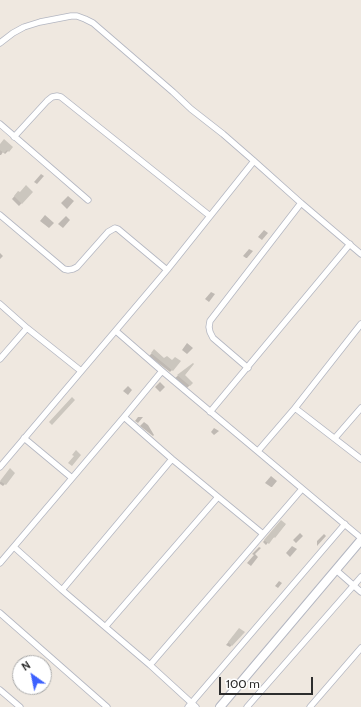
<!DOCTYPE html>
<html>
<head>
<meta charset="utf-8">
<style>
  body { margin:0 }
  #map { position:relative; width:361px; height:707px; overflow:hidden; background:#efe8e0; font-family:Cabin,sans-serif }
  canvas { display:block }
  .north { position:absolute; left:12px; top:655px; width:40px; height:40px; box-sizing:border-box; background:#fff; border:1px solid #ababab; border-radius:50%; rotate:327deg; font-size:11px; font-weight:700; line-height:16px; text-align:center; color:#2d2d2d }
  .north::after { content:''; display:block; margin:auto; width:14px; height:18px; background:#3d61fe; clip-path:polygon(50% 0,100% 100%,50% 72%,0 100%) }
  .scale { position:absolute; left:219px; top:677px; width:94px; height:18px; box-sizing:border-box; border:2px solid #2d2d2d; border-top:0; padding-left:5px; font-size:12px; line-height:14px; white-space:nowrap; color:#2d2d2d; -webkit-text-stroke:3px #fff; paint-order:stroke }
</style>
</head>
<body>
<div id="map">
<canvas width="361" height="707"></canvas>
<div class="north">N</div>
<div class="scale">100 m</div>
</div>
<script>
const ctx = document.querySelector('canvas').getContext('2d');
ctx.lineJoin = 'round';
function fillPath(path, color) { ctx.fillStyle = color; ctx.fill(path, 'evenodd'); }
const toPath = rows => new Path2D(rows.map(r => 'M' + r).join(''));
function trace(path, color, width, dash) { ctx.strokeStyle = color; ctx.lineWidth = width; ctx.lineCap = dash ? 'butt' : 'round'; ctx.setLineDash(dash || []); ctx.stroke(path); }
fillPath(toPath([
  [0,145,12,147,5,154,3,152,1,155,0,155],
  [41,174,44,176,37,184,34,182],
  [18,192,32,192,19,206,12,199],
  [68,196,74,201,67,209,61,203],
  [45,215,54,223,49,228,40,221],
  [66,216,70,220,63,228,58,224],
  [264,230,268,233,262,240,258,237],
  [249,249,253,251,247,258,246,258,243,256],
  [0,253,3,256,0,259],
  [211,292,215,294,209,302,205,299],
  [187,343,193,348,187,354,182,350],
  [154,351,164,360,172,361,172,370,170,372,149,356],
  [193,364,184,376,192,383,187,388,175,378],
  [160,382,165,387,160,392,155,387],
  [128,386,132,390,128,395,123,391],
  [138,417,143,417,138,423,135,421],
  [144,422,148,425,154,435,153,436,140,426],
  [214,428,219,431,214,435,211,432],
  [8,472,5,484,3,486,0,484,0,482],
  [271,476,277,481,272,487,271,487,265,483],
  [279,523,285,525,274,537,272,539,272,538,266,545,263,542],
  [300,533,303,536,296,543,293,540],
  [324,534,326,536,317,546,317,541],
  [292,546,297,549,290,557,286,553],
  [259,547,261,548,255,554,258,557,251,566,247,563,254,555,252,554],
  [279,581,282,583,278,588,275,586],
  [238,631,243,632,230,647,226,645]
]), '#0003');
fillPath(toPath([
  [4,139,13,147,9,152,7,150,4,153,0,150,0,144],
  [26,185,33,192,22,204,14,196,18,191,20,192],
  [154,349,164,358,167,356,172,360,175,357,181,361,173,371,151,353],
  [193,363,194,364,185,375,193,383,190,386,177,375],
  [72,397,75,400,52,425,49,422],
  [76,450,81,455,72,466,68,463,74,456,72,455],
  [10,468,15,473,6,485,0,481],
  [281,520,286,524,275,538,274,537,269,544,264,540],
  [239,628,245,632,232,646,228,642]
]), '#cbc6be');
const street = toPath([
  [0,43,13,33,24,27,40,22,71,16,77,16,85,19,93,23,173,92,191,109,223,134,254,161,301,203,361,254],
  [0,124,88,200],
  [14,137,47,101,52,97,57,96,61,97,210,216],
  [0,215,64,269,68,270,73,269,77,267,108,232,115,228,118,229,167,270],
  [0,304,27,328,0,359],
  [27,328,81,371],
  [116,331,162,371,361,538],
  [248,368,213,338,210,332,209,327,210,321,301,203],
  [295,408,361,459],
  [210,412,350,244],
  [124,417,172,459,263,534],
  [24,438,72,478],
  [335,438,361,408],
  [258,451,295,408,361,324],
  [0,467,167,270,254,161],
  [14,547,62,590,150,665,196,707],
  [0,563,124,417,162,371],
  [336,570,361,592],
  [62,590,172,459],
  [0,613,107,707],
  [106,626,218,497],
  [150,665,302,489],
  [0,690,20,707],
  [188,707,345,524],
  [247,707,361,577],
  [310,707,361,648]
]);
const secondary = toPath([
  [220,707,361,540]
]);
trace(street, '#b3b6c1', 7);
trace(secondary, '#b3b6c1', 10);
trace(street, '#fff', 5.5);
trace(secondary, '#fff', 8);
</script>
</body>
</html>
